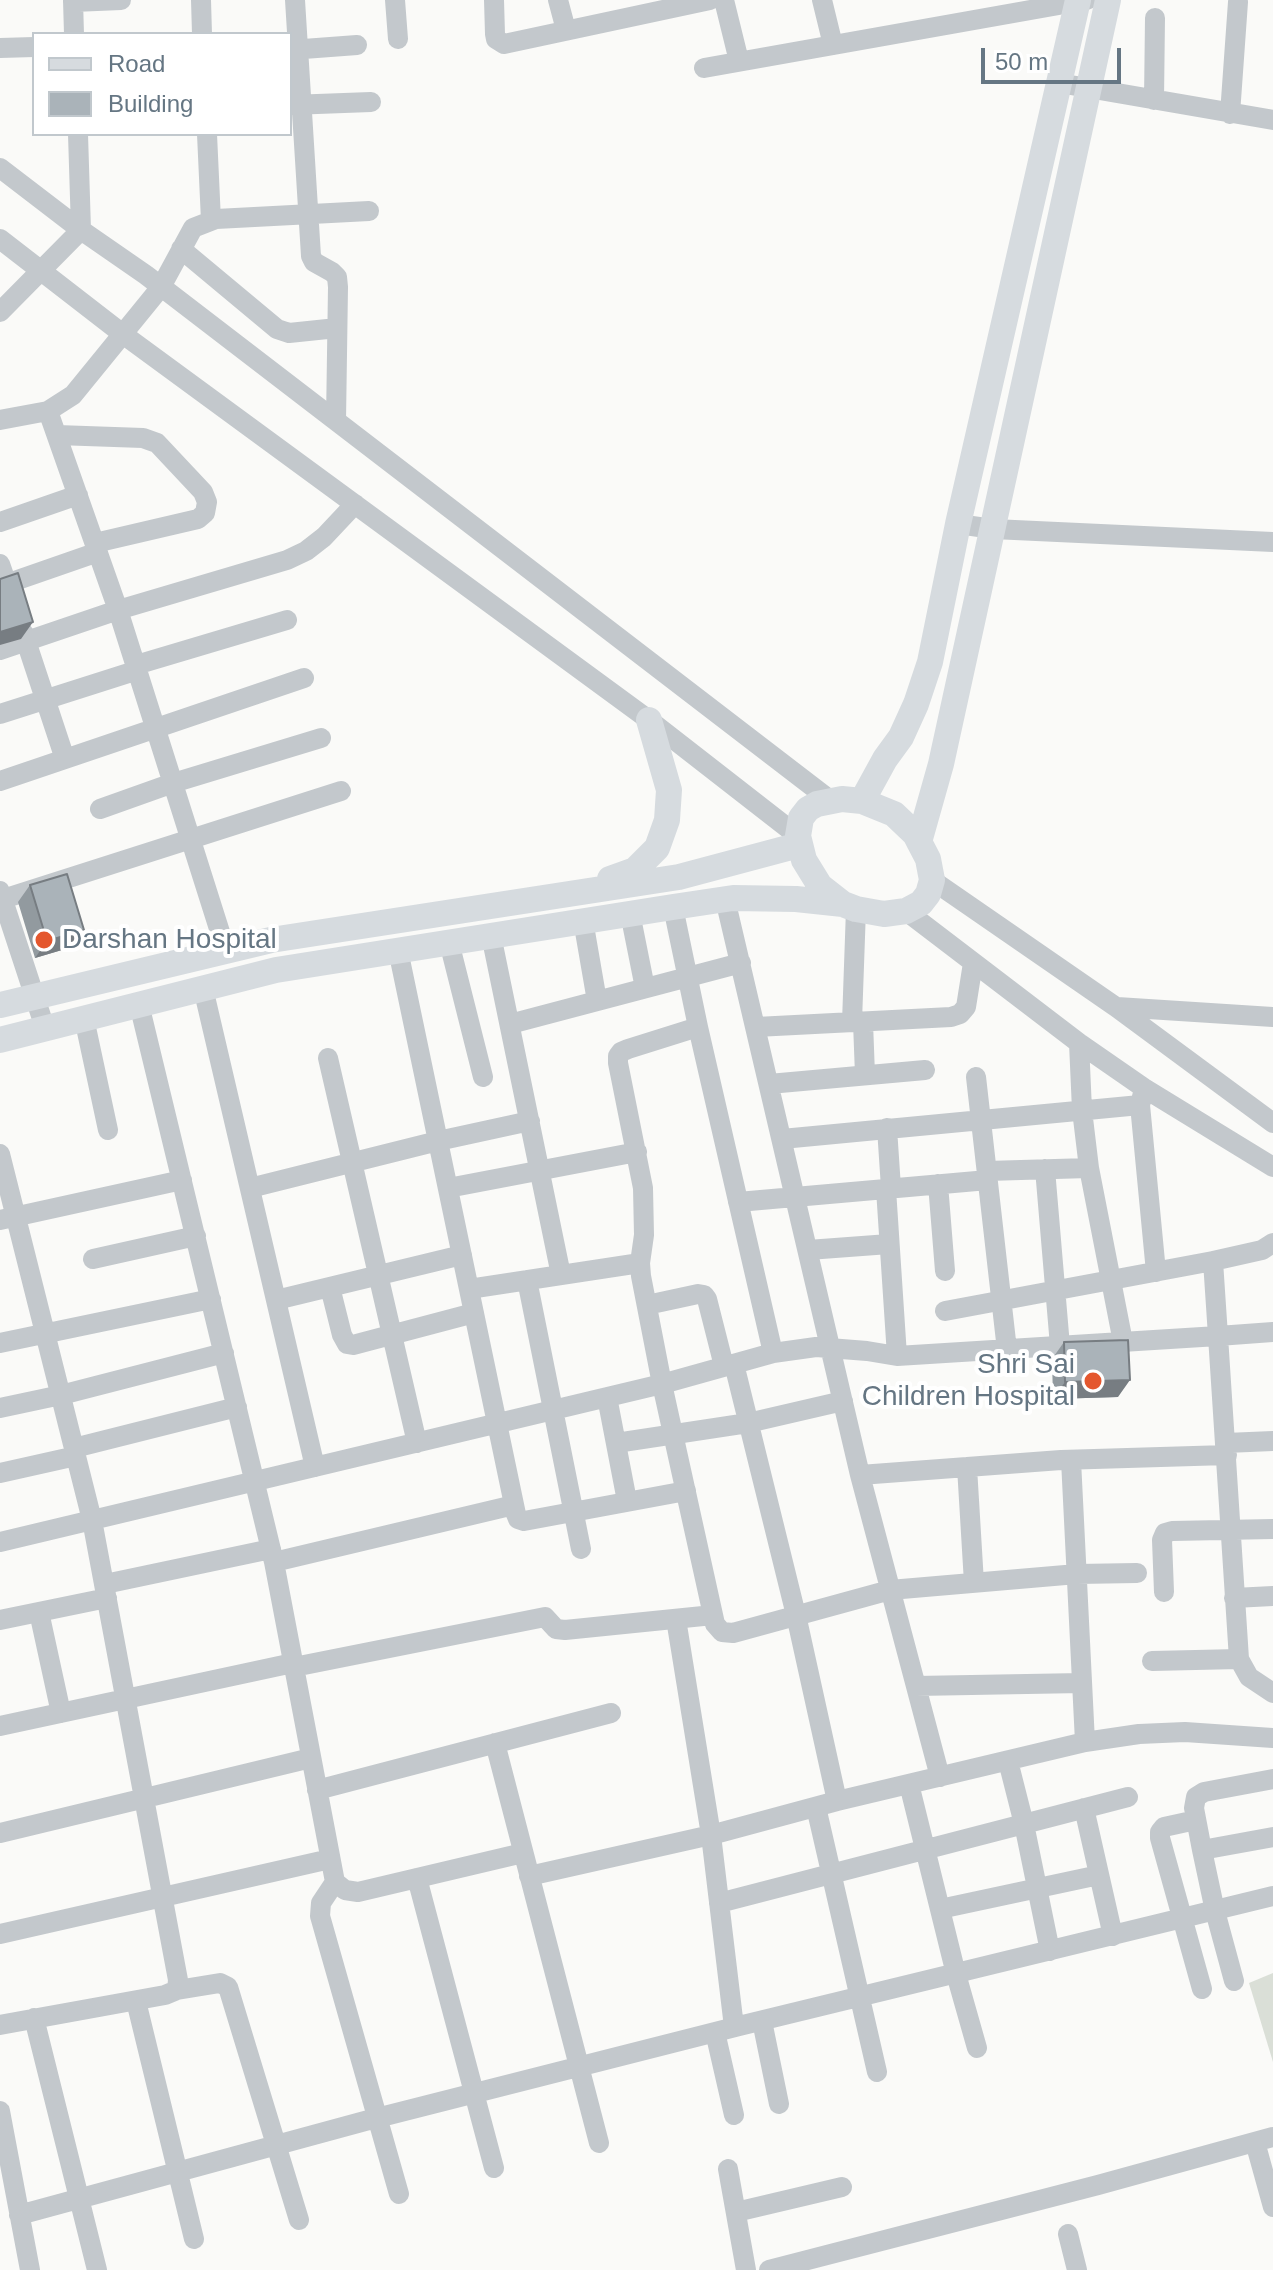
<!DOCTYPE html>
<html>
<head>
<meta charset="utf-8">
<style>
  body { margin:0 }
  #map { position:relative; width:1273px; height:2270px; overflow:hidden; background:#fafaf8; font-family:Arial,sans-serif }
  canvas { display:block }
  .legend { position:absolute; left:32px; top:32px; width:260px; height:104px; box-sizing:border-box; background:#fff; border:2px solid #c1c8cd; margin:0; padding:10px 14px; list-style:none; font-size:24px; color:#657683 }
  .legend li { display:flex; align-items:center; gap:16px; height:40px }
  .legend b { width:40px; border:2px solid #c1c8cd }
  .scale { position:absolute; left:981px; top:48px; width:140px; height:36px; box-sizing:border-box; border:4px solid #657683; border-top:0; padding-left:10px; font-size:24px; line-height:28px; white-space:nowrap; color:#657683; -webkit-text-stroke:6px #fff; paint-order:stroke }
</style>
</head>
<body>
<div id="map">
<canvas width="1273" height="2270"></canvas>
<ul class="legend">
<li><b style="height:10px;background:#d6dbdf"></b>Road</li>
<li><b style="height:22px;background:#aab3b9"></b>Building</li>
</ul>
<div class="scale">50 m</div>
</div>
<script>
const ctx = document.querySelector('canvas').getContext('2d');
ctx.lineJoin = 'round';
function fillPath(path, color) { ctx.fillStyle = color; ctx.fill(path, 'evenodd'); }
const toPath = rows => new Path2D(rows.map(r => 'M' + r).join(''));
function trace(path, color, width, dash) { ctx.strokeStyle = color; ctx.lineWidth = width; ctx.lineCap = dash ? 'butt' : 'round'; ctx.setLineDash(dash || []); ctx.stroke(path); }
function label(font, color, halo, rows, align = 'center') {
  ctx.font = font + ' Arial,sans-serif'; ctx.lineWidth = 8; ctx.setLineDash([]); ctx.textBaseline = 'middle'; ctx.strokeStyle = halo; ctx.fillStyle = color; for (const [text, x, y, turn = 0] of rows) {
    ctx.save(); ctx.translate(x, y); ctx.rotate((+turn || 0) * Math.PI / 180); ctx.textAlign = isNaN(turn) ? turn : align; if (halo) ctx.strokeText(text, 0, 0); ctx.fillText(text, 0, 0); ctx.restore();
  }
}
fillPath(toPath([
  [1273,1973,1273,2062,1249,1983]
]), '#dadfd7');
trace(toPath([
  [73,0,74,34],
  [201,0,202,34],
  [295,0,311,256,314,262,332,272,337,277,338,287,336,421],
  [395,0,398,39],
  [494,0,495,34,496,39,504,44,710,0],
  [558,0,566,30],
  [724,0,739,61],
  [822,0,833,45],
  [73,2,121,0],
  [0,48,34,47],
  [290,50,357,45],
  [704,68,1087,0],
  [1059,83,1273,120],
  [1154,100,1155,18],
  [290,105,371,102],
  [1230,114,1238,2],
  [207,134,211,221],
  [0,168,81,230,146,275,830,800],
  [0,239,124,335,649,720,798,836],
  [181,249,277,329,289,333,337,328],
  [0,312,81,230,78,134],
  [48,411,118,610,226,951],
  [0,420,48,411,73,395,161,287,193,228,216,219,369,211],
  [57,435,143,438,157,443,203,492,207,502,205,513,198,519,95,543],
  [0,522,78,495],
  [958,524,993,529,1273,542],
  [0,564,13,602],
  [0,586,98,552],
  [23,632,65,759],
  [0,650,118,610,287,560,306,551,324,537,355,504],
  [136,665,287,620],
  [0,714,138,670],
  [0,781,304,678],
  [100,809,173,783,321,738],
  [932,880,1116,1007,1273,1123],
  [0,891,45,1028],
  [3,899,341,791],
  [725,899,860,1475,940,1777],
  [673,907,698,1027,773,1353],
  [906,911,1079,1043,1144,1088,1273,1167],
  [630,913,645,988],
  [583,920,597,1001],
  [491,935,561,1275],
  [449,942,483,1077],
  [398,950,516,1514,518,1519,524,1521,686,1491],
  [203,988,315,1467],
  [139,1004,274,1562,335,1882,345,1890,358,1892,523,1853],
  [1117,1007,1273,1017],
  [84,1018,108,1130],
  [852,1022,856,909],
  [863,1022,865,1075],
  [510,1024,741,963],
  [698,1027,628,1049,621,1052,618,1056,618,1063,643,1188,644,1235,640,1263,641,1276,662,1384,715,1624,722,1632,733,1633,890,1590,1077,1574,1137,1573],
  [756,1027,951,1017,960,1014,966,1007,973,963],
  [1079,1043,1082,1110,1089,1168,1123,1342],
  [328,1058,417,1443],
  [976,1077,1007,1350],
  [769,1084,925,1070],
  [1143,1093,1140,1105,1156,1272],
  [887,1128,891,1188],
  [782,1139,1140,1105],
  [0,1154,92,1520,178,1980,177,1990],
  [1045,1169,1060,1346],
  [987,1171,1089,1168],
  [938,1184,945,1271],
  [250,1188,438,1141,530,1121],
  [448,1188,637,1152],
  [886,1189,897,1356],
  [738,1202,988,1180],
  [0,1220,182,1180],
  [808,1250,889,1244],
  [93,1259,196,1236],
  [527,1280,581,1549],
  [330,1287,342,1335,347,1344,353,1345,474,1313],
  [469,1289,640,1263],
  [276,1300,462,1255],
  [647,1305,698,1294,704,1295,707,1299,724,1366],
  [945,1311,1213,1261],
  [1273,1332,1218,1336,1239,1659,1249,1677,1273,1693],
  [0,1343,211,1299],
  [734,1364,796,1615,837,1801],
  [607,1397,627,1501],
  [0,1408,61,1395,224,1353],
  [616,1443,748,1423,843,1401],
  [1226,1443,1273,1441],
  [74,1448,237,1407],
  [1071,1460,1085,1742],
  [967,1467,974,1583],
  [0,1473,76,1456],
  [860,1475,1061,1460,1227,1455],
  [0,1542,662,1384,773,1353,816,1347,867,1351,897,1356,1218,1336,1213,1261,1262,1250,1273,1243],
  [274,1562,514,1505],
  [105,1584,271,1549],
  [1164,1592,1162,1540,1165,1533,1172,1531,1273,1529],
  [1234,1598,1273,1596],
  [39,1612,61,1713],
  [676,1619,711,1835,734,2027],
  [0,1620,107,1598],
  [1152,1661,1239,1659],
  [294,1667,545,1617,556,1629,565,1630,713,1615],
  [916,1686,1082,1683],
  [0,1726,293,1663],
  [495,1743,599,2143],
  [1008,1761,1024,1824,1050,1951],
  [909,1784,956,1974,977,2048],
  [317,1790,611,1713],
  [816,1807,877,2072],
  [1084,1808,1113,1936],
  [1196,1820,1164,1827,1160,1832,1160,1838,1202,1989],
  [0,1833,311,1758],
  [1202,1850,1273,1837],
  [529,1876,711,1835,837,1801,1085,1742,1139,1734,1185,1732,1273,1738],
  [417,1878,494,2168],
  [335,1882,321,1903,320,1916,399,2194],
  [719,1903,1128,1797],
  [940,1909,1099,1875],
  [0,1934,330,1859],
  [1234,1981,1215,1911,1202,1850,1194,1808,1196,1797,1204,1792,1273,1779],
  [136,2001,194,2239],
  [34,2018,97,2270],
  [762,2021,779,2104],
  [0,2025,165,1995,177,1990,220,1983,228,1987,299,2220],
  [715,2032,734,2115],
  [0,2111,30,2270],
  [1255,2142,1273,2207],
  [728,2169,746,2270],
  [736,2212,842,2187],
  [19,2215,365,2121,739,2026,1273,1896],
  [1068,2234,1077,2270],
  [769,2270,1098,2185,1273,2137]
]), '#c3c8cc', 20);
trace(toPath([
  [862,801,885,759,901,737,916,704,930,662,958,524,1078,0],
  [919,842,941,764,1108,0],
  [610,879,635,870,657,848,667,820,669,790,649,720],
  [0,1005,271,940,679,877,799,845],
  [0,1040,276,970,673,907,733,898,796,899,843,904,856,909,884,914,906,911,921,903,928,894,932,880,928,859,915,834,894,814,862,801,842,799,817,804,808,809,801,818,798,836,804,860,820,886,843,904]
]), '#d6dbdf', 26);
fillPath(toPath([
  [30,885,84,930,72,947,35,958,18,902],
  [1064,1342,1118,1397,1053,1399,1052,1359]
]), '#929a9f');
fillPath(toPath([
  [33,622,21,639,0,645,0,632],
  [84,930,72,947,35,958,47,941],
  [1130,1380,1118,1397,1053,1399,1065,1382]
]), '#777d82');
const building = toPath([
  [18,573,33,622,0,632,0,579,18,573],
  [67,874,84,930,47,941,30,885,67,874],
  [1128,1340,1130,1380,1065,1382,1064,1342,1128,1340]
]);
fillPath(building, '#aab3b9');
trace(building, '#777d82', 2);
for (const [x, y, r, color] of [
  [44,940,10,"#e4572e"],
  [1093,1381,10,"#e4572e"]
]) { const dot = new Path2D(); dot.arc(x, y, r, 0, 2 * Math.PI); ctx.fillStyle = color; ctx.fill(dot); trace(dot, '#fff', 3); }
label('28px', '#657683', '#fff', [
  ["Darshan Hospital",62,940],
  ["Shri Sai",1075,1365,"right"],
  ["Children Hospital",1075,1397,"right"]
], 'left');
</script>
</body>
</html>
